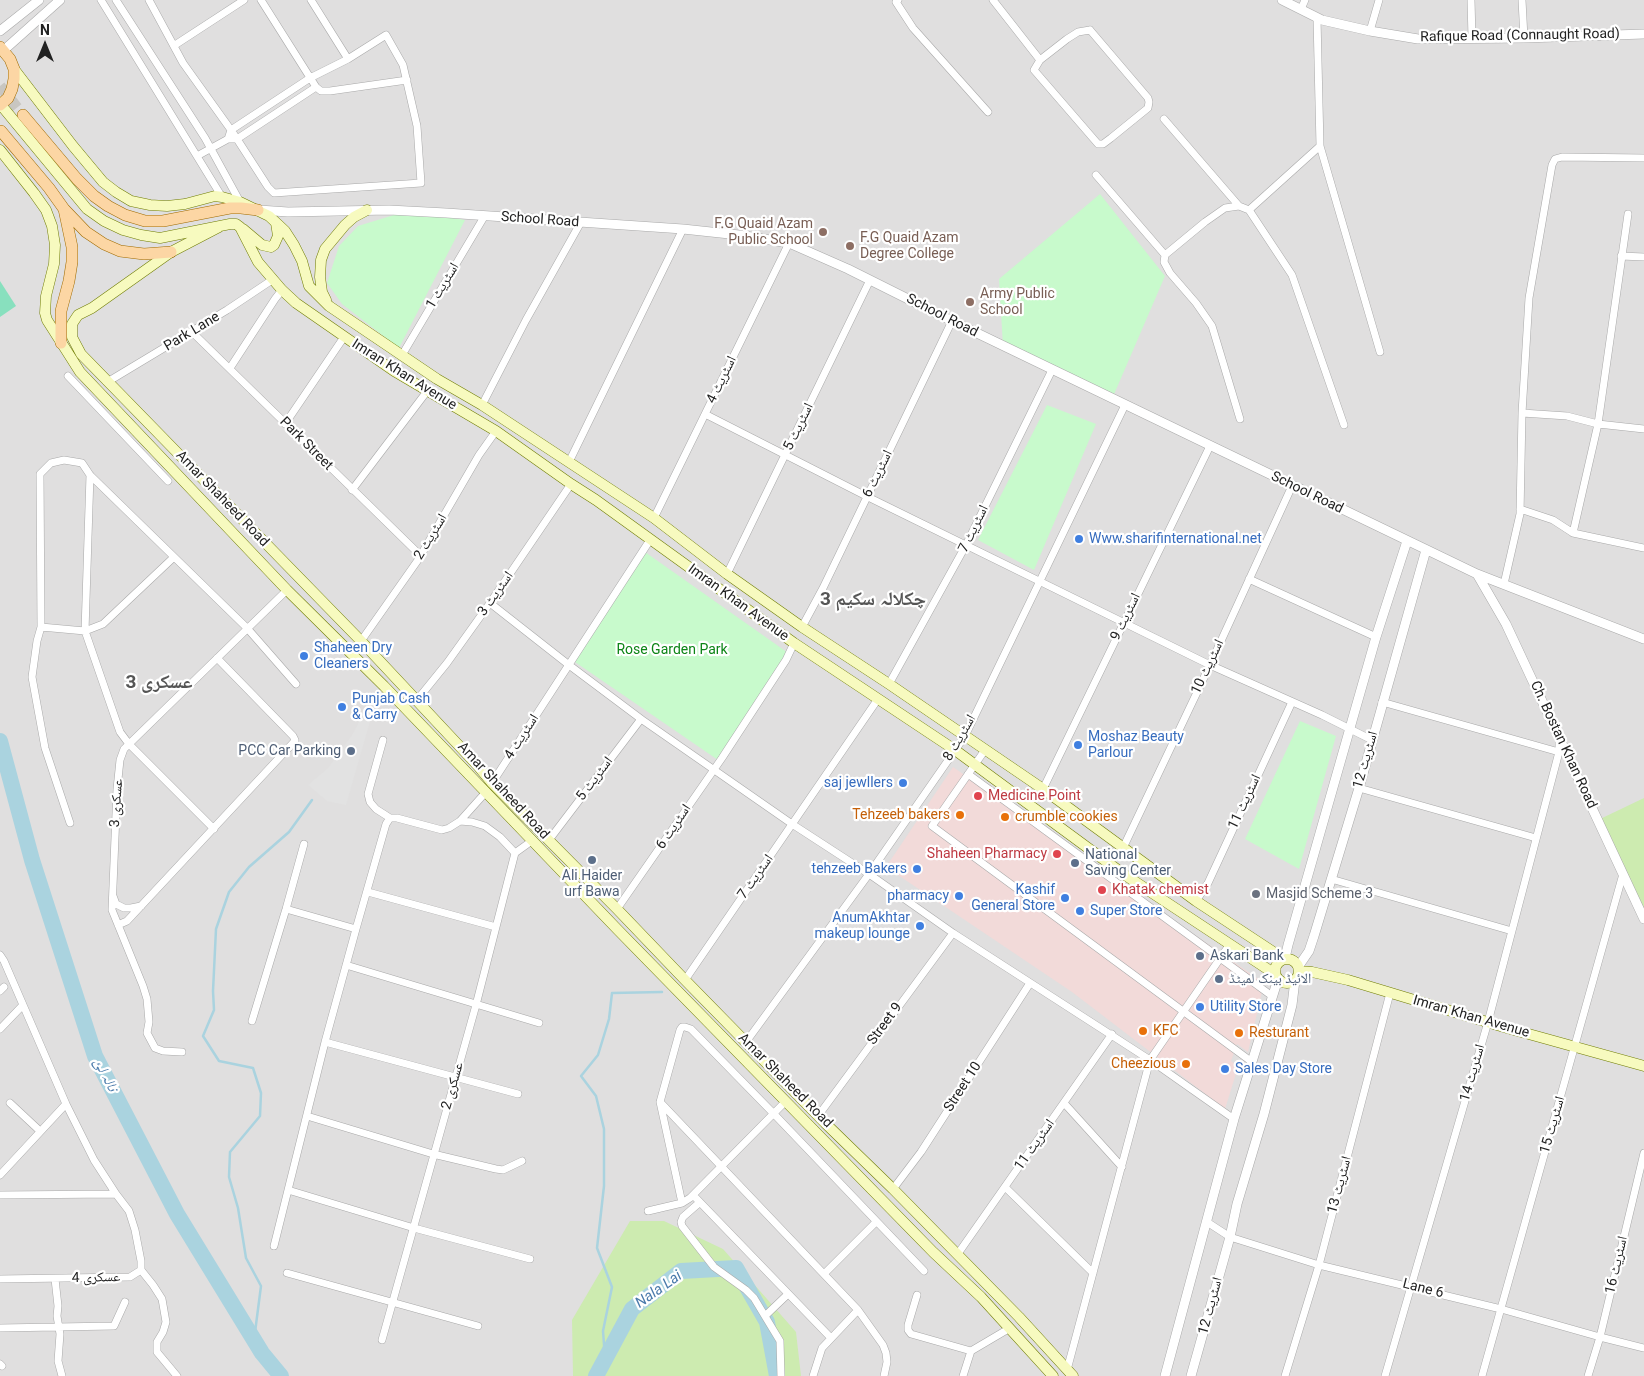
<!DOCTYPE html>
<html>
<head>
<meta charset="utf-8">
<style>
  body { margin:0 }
  #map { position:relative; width:1644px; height:1376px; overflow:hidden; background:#f2efe9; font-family:Roboto,sans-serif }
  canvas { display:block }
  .north { position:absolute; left:20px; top:20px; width:50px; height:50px; -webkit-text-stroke:4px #fff; paint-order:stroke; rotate:0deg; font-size:14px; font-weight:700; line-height:20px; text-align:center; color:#222 }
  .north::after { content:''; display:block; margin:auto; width:18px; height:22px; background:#222; clip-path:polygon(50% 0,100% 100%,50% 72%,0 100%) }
</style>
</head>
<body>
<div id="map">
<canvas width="1644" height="1376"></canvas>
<div class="north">N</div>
</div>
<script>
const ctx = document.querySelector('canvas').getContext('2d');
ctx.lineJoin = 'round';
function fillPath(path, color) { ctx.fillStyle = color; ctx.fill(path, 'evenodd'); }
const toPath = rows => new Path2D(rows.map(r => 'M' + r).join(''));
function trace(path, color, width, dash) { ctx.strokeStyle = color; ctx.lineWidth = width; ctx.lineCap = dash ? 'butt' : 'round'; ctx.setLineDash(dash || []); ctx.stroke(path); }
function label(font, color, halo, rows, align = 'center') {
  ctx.font = font + ' Roboto,"Noto Naskh Arabic",sans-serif'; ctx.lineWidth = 4.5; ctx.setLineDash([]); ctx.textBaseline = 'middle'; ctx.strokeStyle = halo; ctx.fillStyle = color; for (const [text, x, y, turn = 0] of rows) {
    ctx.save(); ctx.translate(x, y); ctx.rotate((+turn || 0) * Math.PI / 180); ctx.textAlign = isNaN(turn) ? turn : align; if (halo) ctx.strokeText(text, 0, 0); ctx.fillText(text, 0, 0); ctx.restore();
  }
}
fillPath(toPath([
  [0,0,1644,0,1644,1376,0,1376]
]), '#e0dfdf');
fillPath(toPath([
  [953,767,1264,983,1248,1052,1237,1044,1231,1061,1238,1067,1225,1109,1072,992,886,867]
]), '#f2dad9');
fillPath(toPath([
  [1644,798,1644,919,1598,820],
  [630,1221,664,1221,723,1249,796,1332,801,1376,573,1376,572,1320]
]), '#cdebb0');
fillPath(toPath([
  [1100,194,1165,276,1112,399,1003,346,999,279],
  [407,211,465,220,399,348,342,304,327,283,339,246,358,226],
  [1047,405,1096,424,1034,570,978,540],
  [645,552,791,655,718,760,575,662],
  [1300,721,1336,736,1299,869,1245,839]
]), '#c8facc');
fillPath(toPath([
  [0,281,16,306,0,317]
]), '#88e0be');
fillPath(toPath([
  [368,700,375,704,346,805,327,801,308,785,328,768,352,735,358,724]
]), '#e2e2e2');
trace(toPath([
  [254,1340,261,1286,246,1258,238,1208,229,1177,230,1152,260,1116,261,1093,253,1068,219,1061,203,1036,214,1010,213,991,216,929,229,892,249,867,289,832,312,800],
  [605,1358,603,1331,612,1287,597,1248,604,1186,604,1129,596,1096,581,1076,598,1055,609,1019,612,993,662,992]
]), '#aad3df', 2.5);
trace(toPath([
  [0,741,32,860,95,1056,177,1214,262,1353,281,1376],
  [596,1376,632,1309,681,1271,736,1268,767,1322,777,1376]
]), '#aad3df', 16);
trace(toPath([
  [0,86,23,115]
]), '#c8c6c1', 11, [11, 5.5]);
const minor = toPath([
  [101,0,222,197],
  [116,0,205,138,240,202],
  [149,0,183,63,231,130,237,139,268,187,274,193,421,183,417,126,403,65,386,35,348,59,310,78,231,130,228,139],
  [261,0,316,87,321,91,330,91,407,80],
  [311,0,348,59],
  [898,0,896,2,913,28,988,112],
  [993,0,1040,60],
  [1471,0,1472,38],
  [1522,0,1524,38],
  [1301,9,1305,0],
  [1317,18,1320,146,1380,352],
  [1090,30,1148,98,1149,102,1148,108,1111,138,1103,144,1098,144,1034,70,1040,60,1067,39,1078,32,1090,30],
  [1370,31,1379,0],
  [175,45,244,0],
  [1164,119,1239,206],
  [197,156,228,139,237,139,316,87],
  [1096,175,1165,255],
  [1249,210,1320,146],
  [1621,256,1644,257],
  [192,332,420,555],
  [402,355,484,217],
  [230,368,275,299,282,290],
  [68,376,168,481],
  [109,381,227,310,272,280],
  [482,405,526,320,581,222],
  [1522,413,1567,416,1598,424,1644,429],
  [705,414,868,497,1210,665,1322,715,1372,740],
  [1240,419,1212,326,1196,303,1170,273,1164,262,1165,255,1205,222,1225,208,1239,206,1249,210,1292,275,1344,425],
  [285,424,344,337],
  [569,462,683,229],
  [90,475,85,631,120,732,129,744,214,829],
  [352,490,428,390],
  [1520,509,1553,520,1573,533,1644,548],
  [654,518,789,243],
  [1573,533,1598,424,1628,214],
  [727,574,870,280],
  [1249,579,1376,637],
  [1504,584,1520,514,1522,413,1529,298,1552,165,1555,159,1562,157,1644,158],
  [490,603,569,665,641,719,792,824,869,874,953,933,1150,1060,1234,1119],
  [41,627,85,631,103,624,174,557],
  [802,627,823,588,952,321],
  [361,641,418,560,479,455,496,431],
  [889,684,966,545,1052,370],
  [417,700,447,663,490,603,571,484],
  [1382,702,1559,752],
  [383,740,368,794,370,802,376,809,390,818,397,818,442,830,449,828,460,821,472,822,485,826,500,837,515,853],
  [985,750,932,826,1252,1062],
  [968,774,1272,996],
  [492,783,650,540],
  [1359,788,1536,838],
  [1043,789,1210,446],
  [460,821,486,792],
  [70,823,45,748,32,677,37,641,41,627,40,474,51,463,64,460,82,463,90,475,247,628,296,684],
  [549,840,641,719],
  [1123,848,1210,665,1292,486],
  [1331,879,1512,931],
  [368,892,496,927],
  [113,896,116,904,124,908,131,908,141,906],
  [1196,901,1208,883,1292,702],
  [286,909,356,929],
  [617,909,722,758,786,660,794,643],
  [118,925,127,921,293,743,295,740,293,736,217,658],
  [0,955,4,961,66,1104,0,1175],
  [346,965,539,1023],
  [685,980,878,699],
  [0,991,4,987],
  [252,1021,286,909,304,844],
  [0,1029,23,1005],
  [325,1042,518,1094],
  [746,1042,869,874,965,736,1125,405],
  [182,1052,163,1051,155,1048,147,1033,149,1022,147,999,143,986,112,910,117,789,120,760,124,749,287,590],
  [660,1102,682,1203],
  [10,1103,40,1131],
  [1064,1103,1122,1167],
  [66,1104,94,1160,116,1194],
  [307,1116,433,1154,496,1169,503,1170,522,1161],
  [818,1116,953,933],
  [1005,1187,1093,1273],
  [893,1189,921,1152,1030,983],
  [288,1190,414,1228,530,1259],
  [0,1195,116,1194,129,1211,135,1230,141,1261,141,1270,130,1277,0,1279],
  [693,1195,831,1338],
  [699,1203,683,1217,681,1222,682,1226,714,1267,746,1290,754,1298,780,1341,781,1376],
  [648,1211,682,1203,690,1198,786,1101],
  [1207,1222,1230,1237,1319,1265,1501,1309,1600,1337,1644,1348],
  [274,1246,325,1042,356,929,386,824,390,818],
  [957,1255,1112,1034],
  [141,1270,153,1285,162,1299,166,1322,163,1332,157,1342,157,1352,177,1376],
  [287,1273,478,1326],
  [824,1274,876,1222],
  [55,1279,58,1306,57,1316,60,1334,58,1361,62,1376],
  [917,1295,908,1325,908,1330,911,1334,971,1351],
  [765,1316,788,1294],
  [0,1328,114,1326,125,1302],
  [382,1340,476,1005,515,853,533,840],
  [0,1364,2,1366],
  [1067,1370,1150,1060,1230,944],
  [813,1376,822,1348,858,1310],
  [884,1376,887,1362,886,1353,883,1345,858,1310,660,1102,680,1030,682,1027,685,1027,691,1029,774,1114,924,1271],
  [963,1376,971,1351,1010,1328],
  [1285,1376,1319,1265,1390,993],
  [1385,1376,1488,1022,1559,752,1559,738],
  [1482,1376,1623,874],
  [1588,1376,1600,1337,1644,1153]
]);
const tertiary = toPath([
  [1282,0,1322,20,1370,31,1418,39,1524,38,1644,34],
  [0,31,39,0],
  [4,50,60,0],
  [259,210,288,212,389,210,446,213,683,229,739,235,789,243,848,269,952,321,1477,574,1644,639],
  [1477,574,1506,624,1644,919],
  [1285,958,1288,945,1376,637,1407,541],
  [1298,967,1309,951,1314,936,1359,788,1426,550],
  [1165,1376,1234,1119,1278,979],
  [1191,1376,1230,1237,1237,1204,1264,1114,1292,1005,1295,980]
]);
const secondary = toPath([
  [14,69,73,146,103,182,116,192,131,201,150,205,167,206,185,204,215,196,222,197,240,202,269,216,285,231,294,245,302,261,309,286,329,306,437,379,482,405,654,518,727,574,802,627,889,684,1043,789,1196,901,1284,959],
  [1,105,87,209,104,221,123,230,141,235,160,238,230,224,236,224,240,227,258,262,282,290,296,303,394,371,496,431,571,484,596,500,794,643,955,750,1122,873,1275,974],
  [0,150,34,193,46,210,52,226,55,245,54,264,46,296,45,313,47,320,80,372,287,590,384,686,617,929,933,1252,981,1297,1053,1376],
  [219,227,171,252,92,308,78,315,72,324,72,337,81,354,361,641,478,766,492,783,617,909,685,980,825,1123,893,1189,1019,1317,1073,1376],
  [243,229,262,245,271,247,274,245,278,236,276,223],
  [326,300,322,292,320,277,321,260,325,249,345,225,354,217,367,210],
  '1275 971a12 12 0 1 1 24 0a12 12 0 1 1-24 0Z',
  [1299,971,1312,972,1348,980,1507,1028,1644,1066]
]);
const primary = toPath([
  [0,47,10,59,14,69,14,79,12,89,8,98,0,105],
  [23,115,77,179,94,196,108,206,125,215,145,221,163,221,230,208,241,208,258,210],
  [1,131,49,188,64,209,72,247,72,262,69,281,61,311,61,343],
  [64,209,86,232,104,244,120,251,144,254,171,252]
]);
trace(minor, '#a9a9a9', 8);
trace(tertiary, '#a9a9a9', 10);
trace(secondary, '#707d05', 11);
trace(primary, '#a06b00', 12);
trace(minor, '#fff', 7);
trace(tertiary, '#fff', 9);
trace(secondary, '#f7fabf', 10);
trace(primary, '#fcd6a4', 11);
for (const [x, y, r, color] of [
  [823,232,5,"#8d6e63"],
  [850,246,5,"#8d6e63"],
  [970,302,5,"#8d6e63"],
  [1079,539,5,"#3f7fe0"],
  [304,656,5,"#3f7fe0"],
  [342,707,5,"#3f7fe0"],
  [1078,745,5,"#3f7fe0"],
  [351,751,5,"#5c6f8a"],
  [903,783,5,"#3f7fe0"],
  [978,796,5,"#e0444e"],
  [960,815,5,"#e8710a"],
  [1005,817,5,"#e8710a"],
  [1057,854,5,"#e0444e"],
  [592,860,5,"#5c6f8a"],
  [1075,863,5,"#5c6f8a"],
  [917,869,5,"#3f7fe0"],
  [1102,890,5,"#e0444e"],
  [1256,894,5,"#6b7280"],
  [959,896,5,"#3f7fe0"],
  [1065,898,5,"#3f7fe0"],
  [1080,911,5,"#3f7fe0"],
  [920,926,5,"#3f7fe0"],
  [1200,956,5,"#5c6f8a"],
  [1219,979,5,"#5c6f8a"],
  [1200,1007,5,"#3f7fe0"],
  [1143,1031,5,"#e8710a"],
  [1239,1033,5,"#e8710a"],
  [1186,1064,5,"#e8710a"],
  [1225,1069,5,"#3f7fe0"]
]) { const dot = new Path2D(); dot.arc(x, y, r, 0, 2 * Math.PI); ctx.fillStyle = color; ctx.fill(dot); trace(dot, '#fff', 2); }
label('14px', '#222', '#fff', [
  ["Rafique Road (Connaught Road)",1520,36,-1],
  ["School Road",540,220,4],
  ["اسٹریٹ 1",443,286,-59],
  ["School Road",942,316,27],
  ["Park Lane",192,332,-31],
  ["Imran Khan Avenue",404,375,32],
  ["اسٹریٹ 4",722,380,-64],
  ["اسٹریٹ 5",799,427,-64],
  ["Park Street",306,444,45],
  ["اسٹریٹ 6",878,474,-64],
  ["School Road",1307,493,26],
  ["Amar Shaheed Road",222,499,46],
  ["اسٹریٹ 7",974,529,-64],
  ["اسٹریٹ 2",431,537,-59],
  ["اسٹریٹ 3",496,594,-55],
  ["Imran Khan Avenue",738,603,36],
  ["اسٹریٹ 9",1126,617,-64],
  ["اسٹریٹ 10",1208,667,-65],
  ["اسٹریٹ 4",522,737,-57],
  ["اسٹریٹ 8",960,738,-60],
  ["Ch. Bostan Khan Road",1563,745,65],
  ["اسٹریٹ 12",1366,760,-74],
  ["اسٹریٹ 5",595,779,-53],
  ["Amar Shaheed Road",503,791,47],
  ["اسٹریٹ 11",1245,802,-65],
  ["عسکری 3",117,803,-86],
  ["اسٹریٹ 6",674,827,-56],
  ["اسٹریٹ 7",756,877,-55],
  ["Imran Khan Avenue",1471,1017,16],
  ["Street 9",885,1024,-54],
  ["اسٹریٹ 14",1473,1073,-74],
  ["Amar Shaheed Road",785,1081,45],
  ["عسکری 2",453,1086,-74],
  ["Street 10",963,1087,-57],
  ["اسٹریٹ 15",1553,1125,-74],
  ["اسٹریٹ 11",1035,1145,-55],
  ["اسٹریٹ 13",1340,1185,-75],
  ["اسٹریٹ 16",1617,1265,-77],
  ["عسکری 4",96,1278,-1],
  ["Lane 6",1423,1289,14],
  ["اسٹریٹ 12",1211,1306,-75]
]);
label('14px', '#785e54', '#fff', [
  ["F.G Quaid Azam",813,224,"right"],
  ["Public School",813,240,"right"],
  ["F.G Quaid Azam",860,238],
  ["Degree College",860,254],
  ["Army Public",980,294],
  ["School",980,310]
], 'left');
label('14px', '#366cbe', '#fff', [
  ["Www.sharifinternational.net",1089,539],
  ["Shaheen Dry",314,648],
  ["Cleaners",314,664],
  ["Punjab Cash",352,699],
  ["& Carry",352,715],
  ["Moshaz Beauty",1088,737],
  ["Parlour",1088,753],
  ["saj jewllers",893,783,"right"],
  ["tehzeeb Bakers",907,869,"right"],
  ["Kashif",1055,890,"right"],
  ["General Store",1055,906,"right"],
  ["pharmacy",949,896,"right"],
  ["Super Store",1090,911],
  ["AnumAkhtar",910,918,"right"],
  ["makeup lounge",910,934,"right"],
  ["Utility Store",1210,1007],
  ["Sales Day Store",1235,1069]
], 'left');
label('14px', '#0c8416', '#fff', [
  ["Rose Garden Park",672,650]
]);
label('14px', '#4e5e75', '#fff', [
  ["PCC Car Parking",341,751,"right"],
  ["National",1085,855],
  ["Saving Center",1085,871],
  ["Ali Haider",592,876,"center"],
  ["urf Bawa",592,892,"center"],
  ["Askari Bank",1210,956],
  ["الائیڈ بینک لمیٹڈ",1229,979]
], 'left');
label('14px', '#be3a42', '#fff', [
  ["Medicine Point",988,796],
  ["Shaheen Pharmacy",1047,854,"right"],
  ["Khatak chemist",1112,890]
], 'left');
label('14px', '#c56008', '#fff', [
  ["Tehzeeb bakers",950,815,"right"],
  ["crumble cookies",1015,817],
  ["KFC",1153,1031],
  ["Resturant",1249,1033],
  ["Cheezious",1176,1064,"right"]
], 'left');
label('14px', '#5b616d', '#fff', [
  ["Masjid Scheme 3",1266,894]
], 'left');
label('italic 15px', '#4a7aab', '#fff', [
  ["نالہ لئ",105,1075,63],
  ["Nala Lai",659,1290,-35]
]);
label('bold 19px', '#555', '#fff', [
  ["چکلالہ سکیم 3",873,600],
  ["عسکری 3",159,683]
]);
</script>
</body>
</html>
